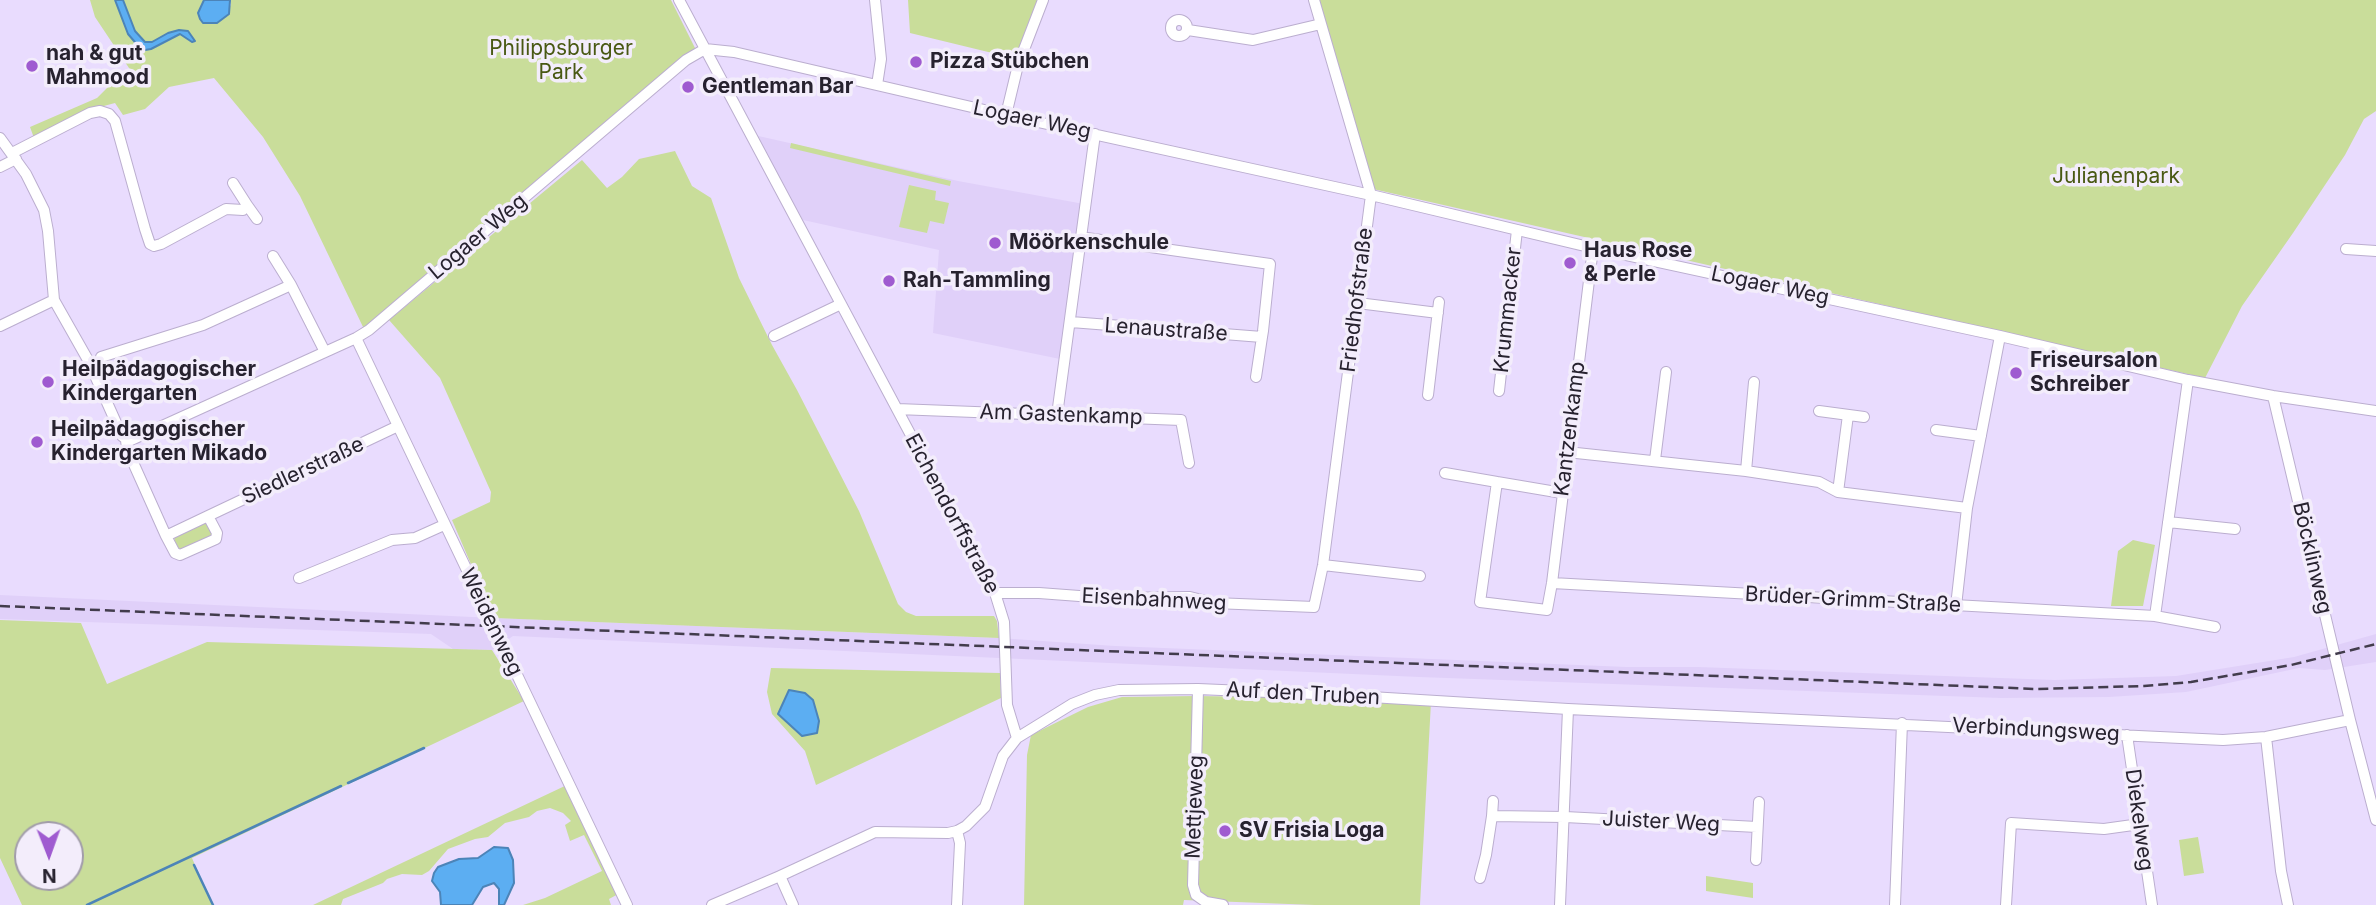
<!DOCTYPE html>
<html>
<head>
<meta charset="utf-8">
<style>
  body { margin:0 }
  #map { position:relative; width:2376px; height:905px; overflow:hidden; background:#e9dcfe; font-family:Inter,sans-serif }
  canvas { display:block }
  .north { position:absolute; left:14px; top:821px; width:70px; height:70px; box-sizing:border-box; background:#f3edfb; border:2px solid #a19ca9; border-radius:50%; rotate:179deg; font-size:19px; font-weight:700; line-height:28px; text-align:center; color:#27222f }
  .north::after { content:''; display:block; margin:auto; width:24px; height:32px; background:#9f5bd0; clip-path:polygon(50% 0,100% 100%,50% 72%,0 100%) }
</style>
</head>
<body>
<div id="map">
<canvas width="2376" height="905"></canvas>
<div class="north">N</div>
</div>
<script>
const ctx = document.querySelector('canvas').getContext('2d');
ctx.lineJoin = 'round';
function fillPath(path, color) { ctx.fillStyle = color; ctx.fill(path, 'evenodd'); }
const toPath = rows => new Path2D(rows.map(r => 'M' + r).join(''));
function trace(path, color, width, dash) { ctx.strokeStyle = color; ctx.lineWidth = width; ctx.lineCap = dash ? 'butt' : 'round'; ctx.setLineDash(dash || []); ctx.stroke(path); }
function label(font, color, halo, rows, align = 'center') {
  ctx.font = font + ' Inter,sans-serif'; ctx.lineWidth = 7; ctx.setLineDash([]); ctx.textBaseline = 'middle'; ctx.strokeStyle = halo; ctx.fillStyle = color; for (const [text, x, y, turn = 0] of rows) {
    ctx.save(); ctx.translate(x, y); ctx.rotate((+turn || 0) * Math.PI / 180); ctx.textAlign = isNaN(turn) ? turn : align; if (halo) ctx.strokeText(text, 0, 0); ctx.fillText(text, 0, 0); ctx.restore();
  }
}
fillPath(toPath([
  [754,135,958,181,1084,204,1065,360,933,333,939,250,803,220],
  [0,595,494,618,999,638,1115,646,1627,667,1698,667,2055,680,2176,676,2294,657,2376,634,2376,662,2325,670,2299,668,2186,692,2109,697,2001,698,1419,677,513,636,492,650,453,649,431,634,0,619]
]), '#e0d0f9');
fillPath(toPath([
  [90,0,115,0,128,34,140,48,145,50,180,34,185,35,188,40,188,32,168,33,152,42,145,42,135,31,123,0,204,0,199,16,200,19,208,24,212,24,231,5,230,0,671,0,696,50,364,329,300,196,263,137,214,78,169,87,145,109,123,115,115,103,100,107,34,138,30,127,97,98,111,84,131,71,95,17],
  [908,0,1040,0,1017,59,910,33],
  [1318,0,2376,0,2376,111,2364,119,2345,155,2293,233,2242,306,2205,378,1373,189],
  [791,143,951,181,950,186,790,148],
  [675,151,692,186,711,198,739,278,772,345,797,390,859,511,898,604,906,612,916,616,994,616,997,621,999,638,494,618,452,520,490,502,491,492,440,378,389,320,582,160,607,188,622,177,639,159],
  [909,185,936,191,935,200,949,203,944,224,930,221,927,233,899,227],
  [204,521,209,523,213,535,181,550,176,547,174,536],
  [2133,540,2155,545,2143,606,2111,606,2118,551],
  [0,620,81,623,107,684,207,642,492,650,524,701,192,858,212,905,22,905,0,858],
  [70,835,70,877,28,877,28,835],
  [771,668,1000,673,1001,698,816,785,805,751,772,714,767,692],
  [789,690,813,700,819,721,817,733,802,736,778,714],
  [1196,696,1336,698,1431,702,1420,905,1315,905,1184,900,1183,905,1024,905,1027,755,1031,735,1088,707,1122,697],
  [569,784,622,892,609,899,611,905,523,905,545,898,602,871,584,835,570,841,565,825,571,821,563,813,550,808,537,811,529,817,505,823,488,837,475,839,448,849,429,871,422,875,402,874,387,879,383,883,343,899,341,905,313,905],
  [2198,837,2204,873,2184,876,2179,840],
  [1706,876,1753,883,1753,898,1706,891]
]), '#c9dd9a');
const water = toPath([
  [115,0,123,0,135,31,145,42,152,42,168,33,179,30,188,31,195,41,192,42,180,34,151,49,145,50,140,48,128,34,115,0],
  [204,0,230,0,229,14,217,23,203,23,200,19,198,13,204,0],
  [789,690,805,693,813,700,819,721,817,733,802,736,778,714,789,690],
  [494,847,508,848,513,860,514,883,504,905,499,905,499,889,494,883,483,887,472,905,441,905,440,892,432,881,434,873,438,867,459,859,478,858,494,847]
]);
fillPath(water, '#5caef2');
trace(water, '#4c84b8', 2);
trace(toPath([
  [348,783,424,748],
  [194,865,213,905],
  [87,905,341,786]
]), '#4c84b8', 2.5);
const minor = toPath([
  [679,0,995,593,1004,622,1007,705,1017,738],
  [875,0,881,59,877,85],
  '1171 28a8 8 0 1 1 16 0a8 8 0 1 1-16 0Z',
  [1188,30,1253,40,1321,24],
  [1006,115,1018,65,1043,0],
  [0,138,26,174,44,210,48,231,54,300,88,360,122,436,129,441,356,338,369,330,686,60,705,49,734,52,1006,115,1371,195,1593,248,2000,336,2188,380,2273,396,2376,411],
  [12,153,90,113,100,111,109,114,115,121,145,229,150,244,154,246,161,244,226,209,243,210,247,205,233,183],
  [0,167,16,159],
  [247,205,257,219],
  [2346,249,2376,251],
  [273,256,291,285,325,352],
  [1358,303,1438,313],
  [1071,322,1262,337,1263,331,1270,264,1080,237],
  [0,326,54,300],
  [774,336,841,304],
  [356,338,627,905],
  [101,357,203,325,291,285],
  [1256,377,1262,337],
  [1499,391,1517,230],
  [1428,395,1439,302],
  [2273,396,2350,720,2376,820],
  [897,409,1181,420,1189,463],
  [1819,411,1864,417],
  [1057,415,1095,134],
  [1936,430,1981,436],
  [126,440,127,449,166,536],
  [1567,452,1746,471,1819,482,1838,492,1967,508],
  [1655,460,1666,372],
  [1746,471,1754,382],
  [1445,473,1497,482],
  [1838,492,1848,415],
  [1562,493,1497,482,1480,602,1547,610,1552,583,1593,248],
  [208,516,217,533,216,539,180,555,175,553,166,536,208,516,398,426],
  [2168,522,2235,529],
  [1323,565,1420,576],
  [299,578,392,540,415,538,444,525],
  [1552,583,2155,616,2188,380],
  [995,593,1039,593,1106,598,1190,597,1214,603,1314,607,1323,565,1371,195,1314,0],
  [1956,606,1967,508,2000,336],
  [2155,616,2215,627],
  [1198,689,1193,885,1196,895,1206,902,1223,905],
  [2127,735,2152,905],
  [2266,737,2281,871,2288,905],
  [1492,816,1493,801],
  [1756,860,1759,802],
  [1480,878,1486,855,1492,816,1565,817,1757,827],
  [712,905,780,876],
  [793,905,780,876,875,832,948,833,957,831,966,826,985,807,1003,756,1017,738,1072,704,1095,695,1119,690,1198,689,1338,695,1568,709,2223,740,2266,737,2350,720],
  [957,905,960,843,957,831],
  [1560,905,1568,709],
  [1895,905,1902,723],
  [2006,905,2011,823,2104,829,2140,824]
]);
trace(minor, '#bbaecf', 12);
trace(minor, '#fff', 10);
trace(toPath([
  [0,606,2036,689,2144,686,2191,682,2291,665,2376,644]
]), '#423c4c', 2.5, [10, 5]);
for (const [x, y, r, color] of [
  [916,62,7,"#9f5bd0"],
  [32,66,7,"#9f5bd0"],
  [688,87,7,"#9f5bd0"],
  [995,243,7,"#9f5bd0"],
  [1570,263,7,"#9f5bd0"],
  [889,281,7,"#9f5bd0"],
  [2016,373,7,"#9f5bd0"],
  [48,382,7,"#9f5bd0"],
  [37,442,7,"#9f5bd0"],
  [1225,831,7,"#9f5bd0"]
]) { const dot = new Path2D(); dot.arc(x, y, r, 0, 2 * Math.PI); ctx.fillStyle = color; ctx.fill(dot); trace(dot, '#f3edfb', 2.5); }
label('21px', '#495913', '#f3edfb', [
  ["Philippsburger",561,49],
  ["Park",561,73],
  ["Julianenpark",2116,177]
]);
label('bold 21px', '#27222f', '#f3edfb', [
  ["nah & gut",46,54],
  ["Mahmood",46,78],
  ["Pizza Stübchen",930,62],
  ["Gentleman Bar",702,87],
  ["Möörkenschule",1009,243],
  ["Haus Rose",1584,251],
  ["& Perle",1584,275],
  ["Rah-Tammling",903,281],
  ["Friseursalon",2030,361],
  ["Schreiber",2030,385],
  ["Heilpädagogischer",62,370],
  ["Kindergarten",62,394],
  ["Heilpädagogischer",51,430],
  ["Kindergarten Mikado",51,454],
  ["SV Frisia Loga",1239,831]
], 'left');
label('21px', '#27222f', '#f3edfb', [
  ["Logaer Weg",1032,120,12],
  ["Logaer Weg",478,237,-40],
  ["Logaer Weg",1770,286,12],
  ["Friedhofstraße",1357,300,-83],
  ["Krummacker",1508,310,-84],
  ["Lenaustraße",1166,330,4],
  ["Am Gastenkamp",1061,415,2],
  ["Kantzenkamp",1570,429,-83],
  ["Siedlerstraße",303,471,-25],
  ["Eichendorffstraße",952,514,62],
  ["Böcklinweg",2312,558,77],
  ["Eisenbahnweg",1154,600,3],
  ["Brüder-Grimm-Straße",1853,600,3],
  ["Weidenweg",491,622,64],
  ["Auf den Truben",1303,694,3],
  ["Verbindungsweg",2036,730,3],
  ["Mettjeweg",1195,807,-88],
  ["Diekelweg",2139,820,82],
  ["Juister Weg",1661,822,3]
]);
</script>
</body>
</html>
